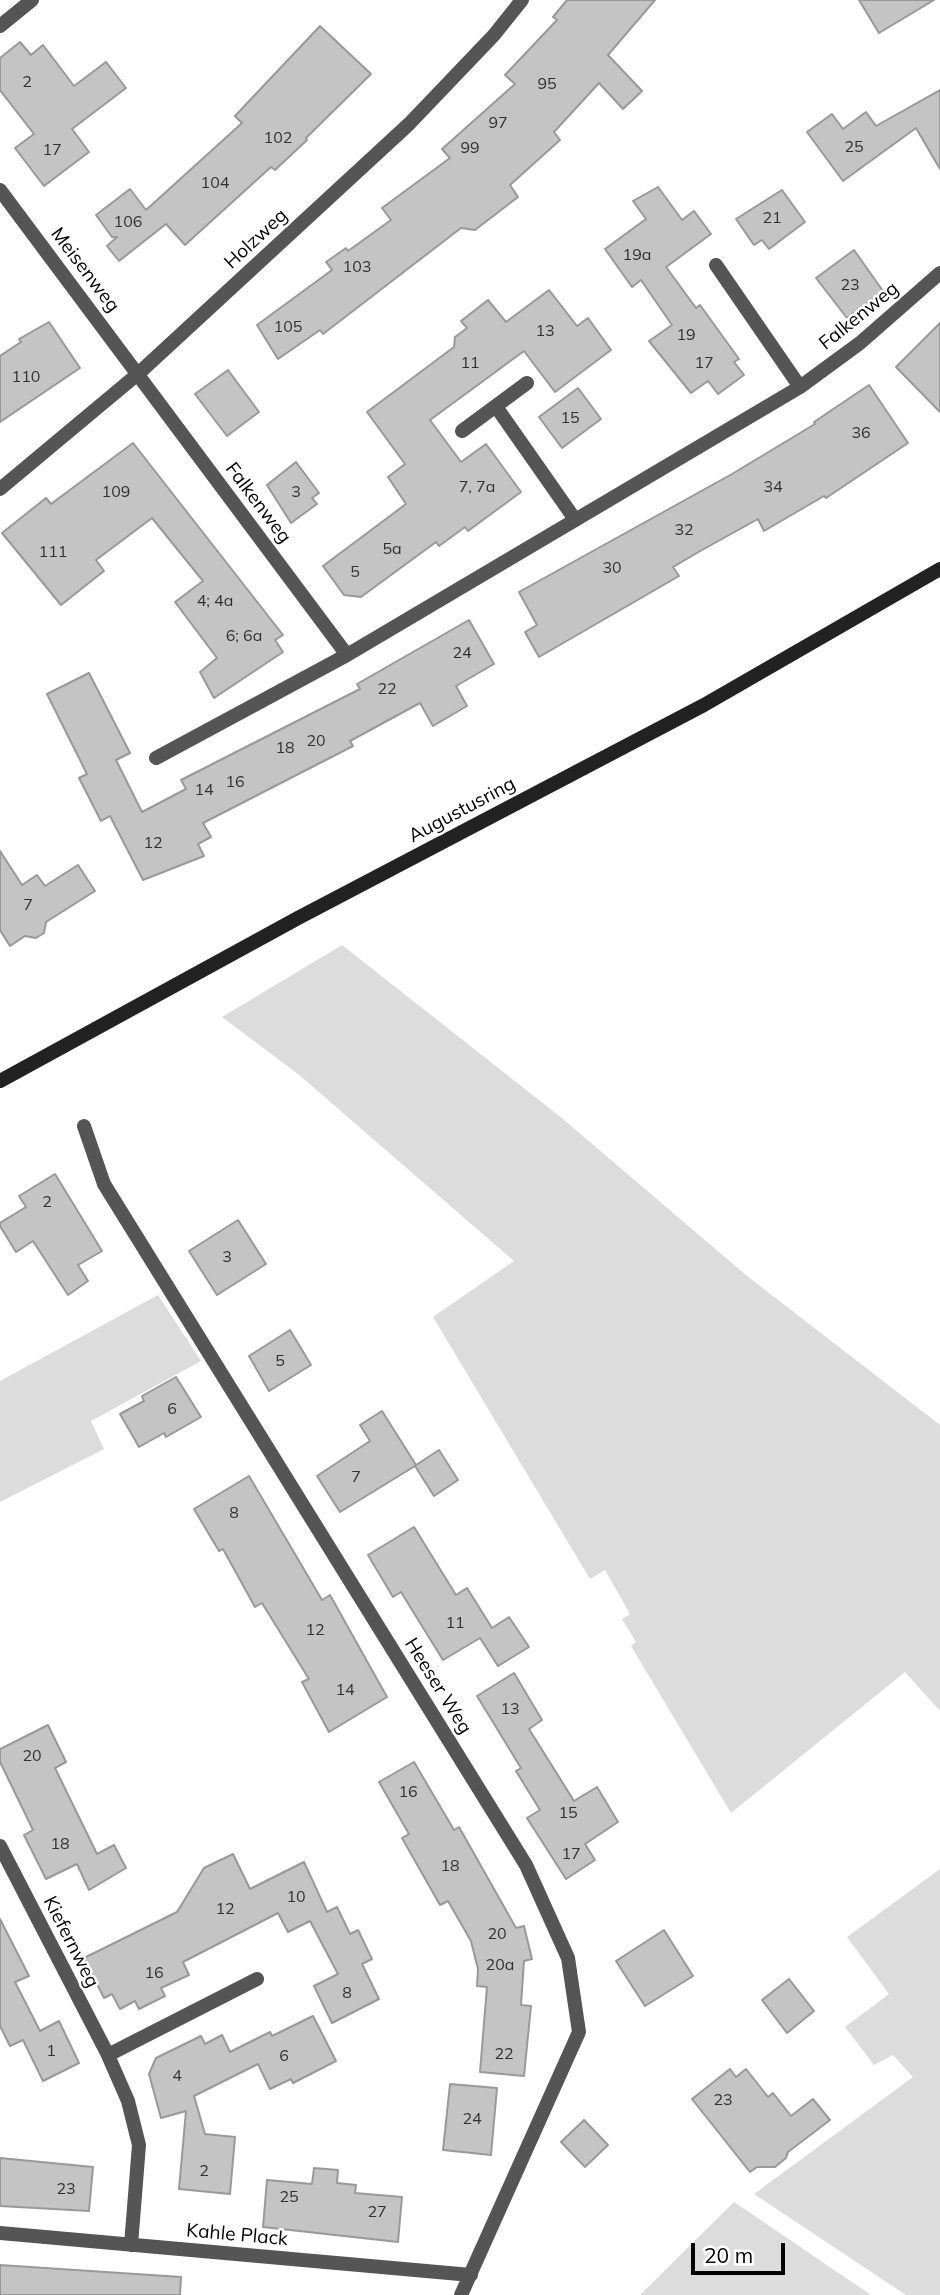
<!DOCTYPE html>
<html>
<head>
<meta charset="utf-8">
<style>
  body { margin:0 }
  #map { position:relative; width:940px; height:2295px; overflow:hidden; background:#fff; font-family:Mulish,sans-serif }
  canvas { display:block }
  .scale { position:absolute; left:691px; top:2243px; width:94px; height:32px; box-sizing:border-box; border:4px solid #000; border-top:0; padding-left:9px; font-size:21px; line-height:24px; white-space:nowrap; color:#000; -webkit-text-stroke:5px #fff; paint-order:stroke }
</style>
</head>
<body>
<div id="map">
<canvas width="940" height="2295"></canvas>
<div class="scale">20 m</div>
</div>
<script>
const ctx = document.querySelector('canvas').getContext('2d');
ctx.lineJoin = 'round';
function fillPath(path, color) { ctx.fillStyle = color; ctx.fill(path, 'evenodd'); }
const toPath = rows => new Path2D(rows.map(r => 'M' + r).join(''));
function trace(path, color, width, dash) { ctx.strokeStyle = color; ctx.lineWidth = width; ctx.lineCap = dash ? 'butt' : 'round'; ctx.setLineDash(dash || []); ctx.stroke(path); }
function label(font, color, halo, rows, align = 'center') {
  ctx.font = font + ' Mulish,sans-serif'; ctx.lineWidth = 5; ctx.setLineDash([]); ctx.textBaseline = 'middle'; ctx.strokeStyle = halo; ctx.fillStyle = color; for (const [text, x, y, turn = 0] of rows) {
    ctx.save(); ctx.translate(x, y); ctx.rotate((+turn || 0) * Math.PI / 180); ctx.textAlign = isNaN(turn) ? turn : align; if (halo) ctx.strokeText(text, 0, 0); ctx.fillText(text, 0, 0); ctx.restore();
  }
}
fillPath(toPath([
  [342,945,563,1119,747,1276,940,1425,940,1711,905,1672,731,1813,631,1646,636,1642,622,1619,630,1614,605,1570,590,1579,433,1317,514,1261,298,1074,222,1017],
  [158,1295,201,1361,91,1421,104,1449,0,1502,0,1381],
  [940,1869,940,2295,906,2295,754,2194,913,2077,893,2055,874,2065,845,2027,889,1994,847,1937],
  [734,2202,871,2295,640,2295]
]), '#dcdcdc');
const building = toPath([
  [567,0,655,0,608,55,642,91,623,109,599,83,554,132,560,140,510,185,518,197,475,230,461,228,323,334,320,330,278,359,257,325,332,270,326,262,346,248,348,251,391,220,382,208,450,158,442,149,515,84,505,75,557,20,553,17,567,0],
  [859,0,934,0,879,33,859,0],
  [320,26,371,74,306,138,307,140,275,170,271,167,185,245,166,224,119,261,107,246,117,237,112,237,96,215,130,189,146,210,242,123,235,116,320,26],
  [20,42,31,55,43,45,74,86,106,62,126,88,72,129,89,152,44,186,15,148,34,134,0,90,0,58,20,42],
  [940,90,940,169,916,128,843,181,807,132,832,114,843,129,866,112,876,126,940,90],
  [658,187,682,220,694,211,711,234,666,267,696,308,700,305,739,359,734,362,744,375,718,394,708,381,691,393,649,341,672,325,641,280,632,287,605,249,646,219,633,201,658,187],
  [782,190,805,222,769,249,762,240,754,245,736,219,782,190],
  [854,250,883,291,847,318,816,278,854,250],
  [549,290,577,326,588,318,611,350,555,392,524,351,430,420,461,462,486,444,521,492,468,531,465,527,439,546,436,542,361,597,344,595,323,566,406,504,388,477,405,464,367,412,454,347,455,337,467,328,461,321,488,300,506,322,549,290],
  [49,322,80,368,0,422,0,356,21,342,19,339,49,322],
  [940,323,940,412,896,367,940,323],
  [228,370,259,412,227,436,195,394,228,370],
  [869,385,908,443,826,498,824,496,764,531,758,519,702,550,673,567,679,576,539,657,525,632,537,625,519,592,732,474,815,424,814,422,869,385],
  [578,388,601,419,562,448,539,417,578,388],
  [133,443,283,635,275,640,283,652,214,698,200,672,217,658,175,602,203,581,152,518,96,560,104,571,61,605,2,533,46,498,51,504,133,443],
  [296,462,319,493,312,498,317,504,291,523,267,485,296,462],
  [469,620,494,664,456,686,467,706,433,726,420,703,350,741,353,746,203,823,211,837,198,844,204,856,143,880,110,816,101,821,79,778,87,774,47,694,89,673,130,753,116,760,142,812,186,789,181,780,360,689,357,684,469,620],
  [0,851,22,885,37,875,45,886,78,865,95,891,46,922,44,933,36,938,25,936,10,946,0,930,0,851],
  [55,1174,102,1251,78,1265,88,1281,68,1295,33,1241,16,1252,0,1226,0,1223,26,1207,19,1196,55,1174],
  [238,1220,266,1264,217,1295,189,1251,238,1220],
  [290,1330,311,1365,269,1391,249,1356,290,1330],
  [176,1377,201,1417,166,1437,164,1433,139,1447,120,1414,144,1401,142,1396,176,1377],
  [382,1411,416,1465,439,1450,458,1480,434,1496,415,1466,340,1512,317,1476,370,1441,360,1425,382,1411],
  [249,1476,322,1600,330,1595,387,1697,329,1732,302,1682,309,1679,262,1603,255,1607,223,1549,219,1551,194,1509,249,1476],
  [414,1527,456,1595,467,1588,492,1628,509,1617,529,1647,498,1666,480,1638,443,1660,401,1592,393,1597,368,1555,414,1527],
  [514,1673,542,1720,529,1729,574,1801,597,1787,618,1822,585,1844,595,1860,566,1879,527,1818,540,1810,516,1771,521,1768,477,1696,514,1673],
  [48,1725,66,1762,55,1768,97,1854,114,1845,126,1868,89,1890,77,1864,46,1879,24,1835,33,1830,0,1762,0,1749,48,1725],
  [414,1762,454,1830,459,1827,516,1928,524,1926,532,1959,524,1961,521,2005,531,2006,524,2076,480,2072,487,1987,477,1986,478,1969,471,1941,448,1901,440,1905,402,1838,409,1834,379,1782,414,1762],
  [233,1854,250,1889,304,1862,327,1912,337,1907,350,1934,358,1930,372,1959,362,1964,379,1999,332,2023,314,1986,338,1974,310,1921,288,1932,278,1913,183,1962,189,1975,161,1988,165,1996,139,2009,135,2001,120,2009,112,1994,104,1998,84,1958,177,1912,204,1868,233,1854],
  [0,1919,29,1976,15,1982,40,2031,59,2021,79,2063,43,2081,23,2040,10,2046,0,2026,0,1919],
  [664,1930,693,1976,645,2006,616,1961,664,1930],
  [789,1979,814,2011,787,2033,762,2000,789,1979],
  [313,2016,336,2061,293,2083,291,2079,270,2089,258,2064,194,2096,205,2134,235,2137,230,2194,179,2189,186,2111,161,2118,149,2074,156,2058,201,2036,205,2044,222,2035,230,2052,270,2032,272,2036,313,2016],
  [730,2069,736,2077,746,2069,768,2097,773,2093,791,2116,813,2099,830,2120,788,2152,786,2158,775,2167,757,2167,750,2172,692,2099,730,2069],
  [450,2084,497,2088,491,2155,443,2150,450,2084],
  [584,2120,608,2145,585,2167,561,2142,584,2120],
  [0,2158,93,2167,89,2211,0,2206,0,2158],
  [314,2168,338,2170,337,2183,356,2185,355,2193,402,2197,398,2242,263,2227,267,2180,312,2184,314,2168],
  [0,2265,181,2277,180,2295,0,2295,0,2265]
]);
fillPath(building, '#c4c4c4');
trace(building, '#999', 2);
trace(toPath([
  [0,26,32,0],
  [0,190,347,655],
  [716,265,800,387],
  [497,408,574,518],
  [462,431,527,383],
  [0,489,139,373,409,124,494,35,522,0],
  [156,758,347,655,800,387,860,343,940,273],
  [84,1126,104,1184,526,1865,568,1958,579,2032,461,2295],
  [0,1846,107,2053,128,2101,139,2145,131,2245],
  [108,2055,257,1979],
  [0,2233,471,2275]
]), '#555', 14);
trace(toPath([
  [0,1081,298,918,704,705,940,569]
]), '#222', 14);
label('16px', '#313131', null, [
  ["2",27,82],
  ["95",547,84],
  ["97",498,123],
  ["102",278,138],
  ["25",854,147],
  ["99",470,148],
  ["17",52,150],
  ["104",215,183],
  ["21",772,218],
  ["106",128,222],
  ["19a",637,255],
  ["103",357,267],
  ["23",850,285],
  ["105",288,327],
  ["13",545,331],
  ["19",686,335],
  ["11",470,363],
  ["17",704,363],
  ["110",26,377],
  ["15",570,418],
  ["36",861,433],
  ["7, 7a",477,487],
  ["34",773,487],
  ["109",116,492],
  ["3",296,492],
  ["32",684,530],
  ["5a",392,549],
  ["111",53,552],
  ["30",612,568],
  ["5",355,572],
  ["4; 4a",215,601],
  ["6; 6a",244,636],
  ["24",462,653],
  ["22",387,689],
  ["20",316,741],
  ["18",285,748],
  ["16",235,782],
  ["14",204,790],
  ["12",153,843],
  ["7",28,905],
  ["2",47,1202],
  ["3",227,1257],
  ["5",280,1361],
  ["6",172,1409],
  ["7",356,1477],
  ["8",234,1513],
  ["11",455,1623],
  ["12",315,1630],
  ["14",345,1690],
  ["13",510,1709],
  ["20",32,1756],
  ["16",408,1792],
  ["15",568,1813],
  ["18",60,1844],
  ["17",571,1854],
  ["18",450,1866],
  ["10",296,1897],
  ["12",225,1909],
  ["20",497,1934],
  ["20a",500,1965],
  ["16",154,1973],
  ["8",347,1993],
  ["1",51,2051],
  ["22",504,2054],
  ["6",284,2056],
  ["4",177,2076],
  ["23",723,2100],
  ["24",472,2119],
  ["2",204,2171],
  ["23",66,2189],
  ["25",289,2197],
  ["27",377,2212]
]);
label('19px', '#000', '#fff', [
  ["Holzweg",256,239,-43],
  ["Meisenweg",85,270,53],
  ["Falkenweg",859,316,-39],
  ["Falkenweg",258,503,53],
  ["Augustusring",462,810,-28],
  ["Heeser Weg",438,1686,58],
  ["Kiefernweg",71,1942,63],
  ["Kahle Plack",237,2235,5]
]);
</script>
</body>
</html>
